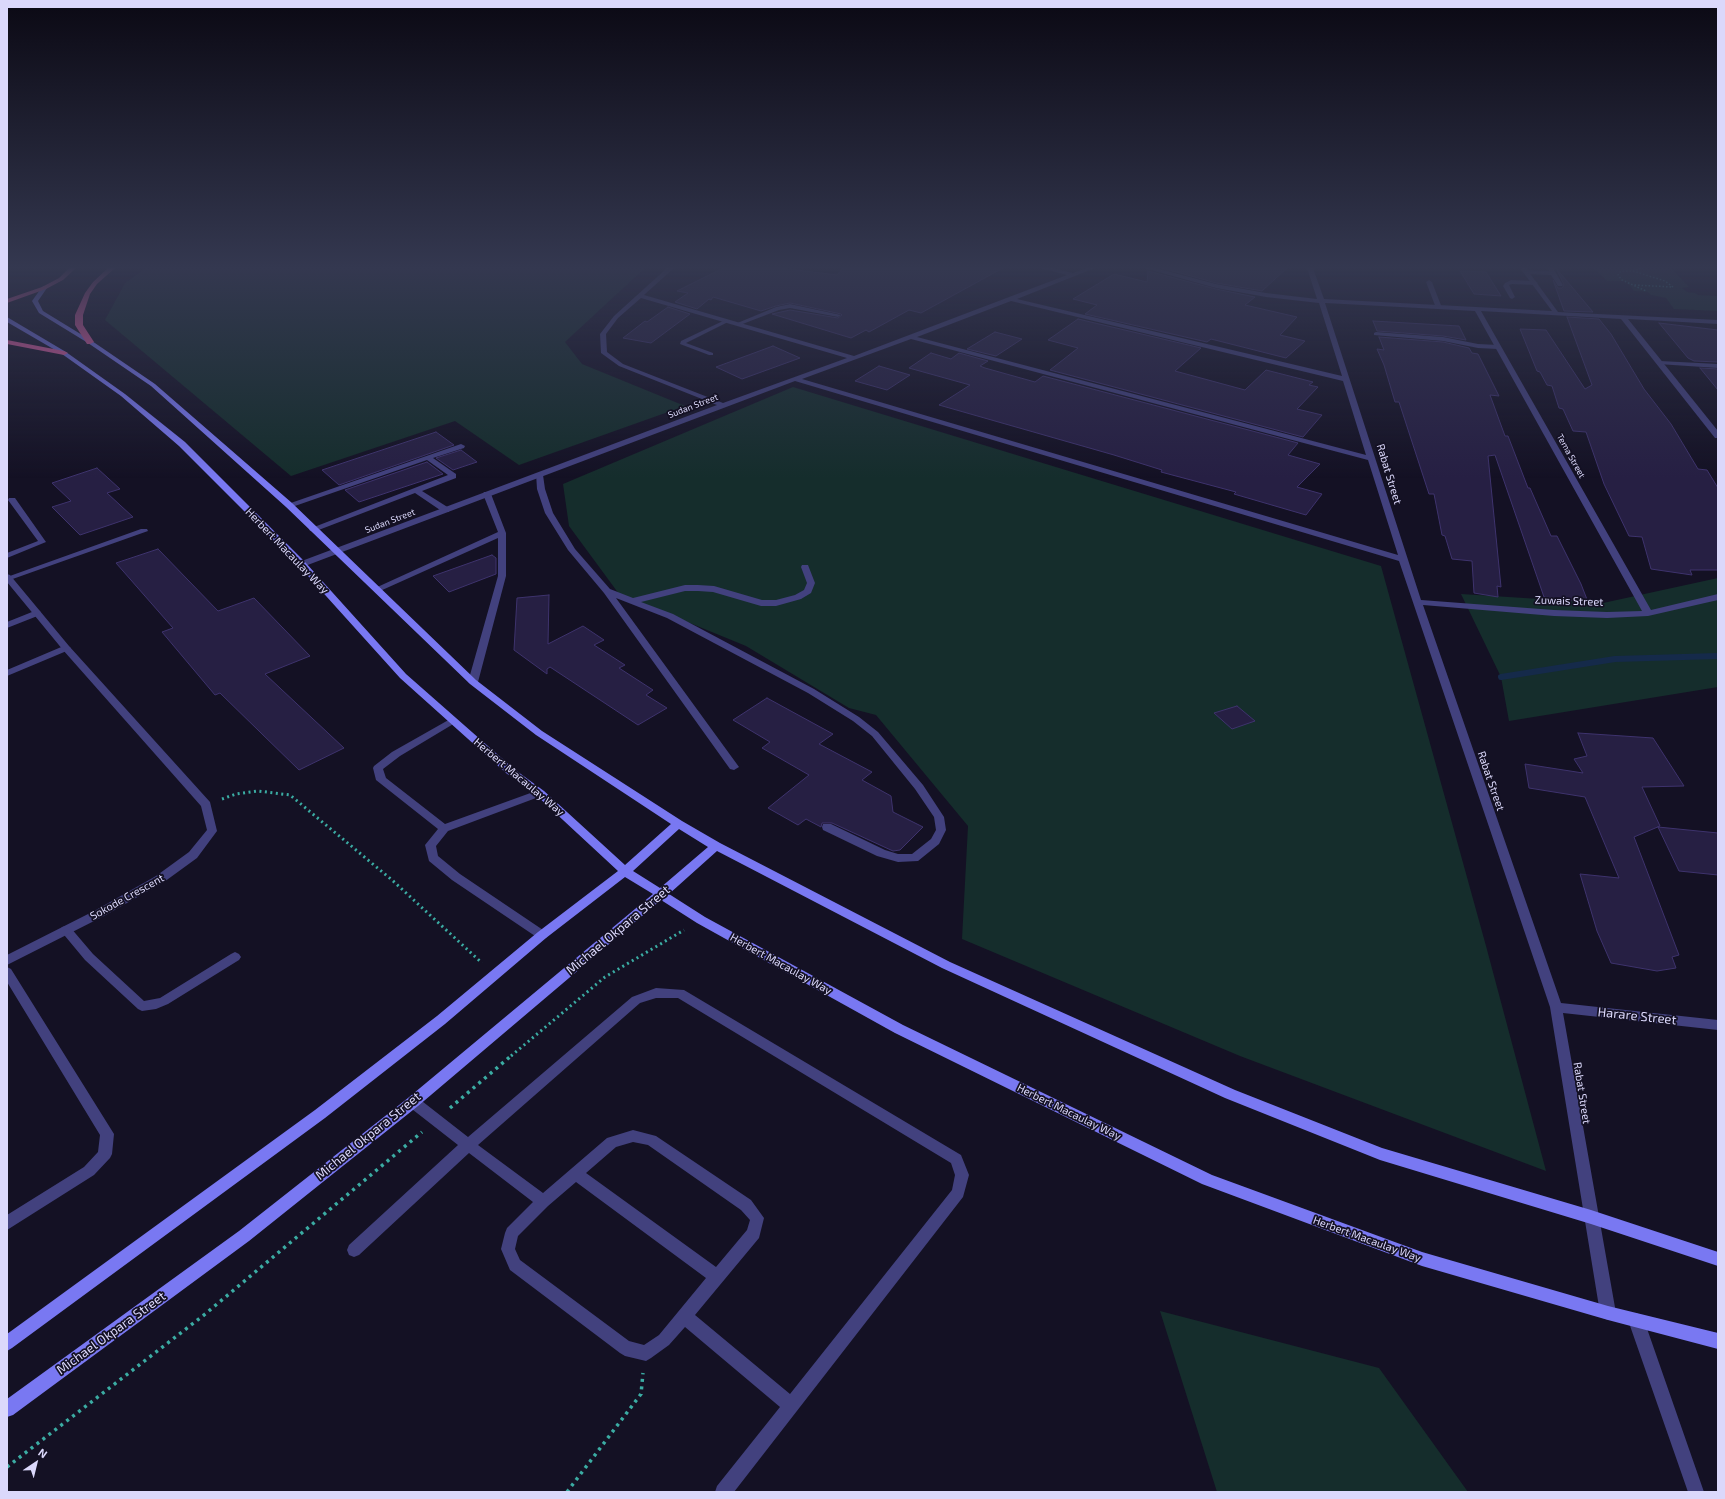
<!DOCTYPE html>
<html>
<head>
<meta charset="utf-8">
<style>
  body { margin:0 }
  #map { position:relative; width:1725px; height:1499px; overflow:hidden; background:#141124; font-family:"Exo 2",sans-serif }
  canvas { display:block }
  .frame { position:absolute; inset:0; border:8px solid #dbd8fb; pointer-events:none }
  .north { position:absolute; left:16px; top:1443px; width:40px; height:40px; -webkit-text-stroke:3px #141124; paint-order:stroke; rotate:35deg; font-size:11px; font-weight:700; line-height:16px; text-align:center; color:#dbd8fb }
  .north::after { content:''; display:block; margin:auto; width:14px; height:18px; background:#dbd8fb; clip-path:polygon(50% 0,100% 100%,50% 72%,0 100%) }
</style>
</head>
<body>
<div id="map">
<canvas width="1725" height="1499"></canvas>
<div class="frame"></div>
<div class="north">N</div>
</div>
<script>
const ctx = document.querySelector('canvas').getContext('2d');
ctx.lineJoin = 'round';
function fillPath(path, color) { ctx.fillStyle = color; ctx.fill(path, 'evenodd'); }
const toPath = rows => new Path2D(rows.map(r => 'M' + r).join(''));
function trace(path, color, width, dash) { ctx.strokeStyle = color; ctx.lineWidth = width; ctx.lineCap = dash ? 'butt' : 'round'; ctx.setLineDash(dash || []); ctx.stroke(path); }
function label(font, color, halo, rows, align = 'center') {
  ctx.font = font + ' "Exo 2",sans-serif'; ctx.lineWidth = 3.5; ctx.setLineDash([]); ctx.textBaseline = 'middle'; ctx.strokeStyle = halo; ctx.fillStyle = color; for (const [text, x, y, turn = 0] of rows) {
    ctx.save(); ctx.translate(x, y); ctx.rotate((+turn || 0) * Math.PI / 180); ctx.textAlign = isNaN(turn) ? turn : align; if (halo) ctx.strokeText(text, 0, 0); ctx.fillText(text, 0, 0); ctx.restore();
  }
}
fillPath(toPath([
  [146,268,645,268,565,342,582,364,685,406,519,465,455,421,291,476,105,320,125,283],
  [1594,268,1671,268,1689,287,1682,288,1687,292,1695,293,1698,295,1718,296,1718,311,1674,309,1666,298,1651,295,1648,292,1634,291,1626,281,1607,281],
  [793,387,1381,566,1486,946,1546,1171,1240,1056,962,939,968,826,876,715,849,708,746,646,619,594,569,526,563,484],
  [1718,578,1718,687,1509,721,1501,677,1461,594,1603,603],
  [1160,1311,1379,1368,1468,1492,1217,1492]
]), '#152d2c');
trace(toPath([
  [1501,677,1615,659,1718,656]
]), '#152a4a', 6);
const building = toPath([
  [723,268,781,268,837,275,843,268,1003,268,921,313,909,310,869,332,866,330,851,338,772,314,790,310,838,318,842,315,841,314,790,303,776,306,761,311,713,297,711,300,709,299,697,309,675,302,688,293,677,291,723,268],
  [1162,268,1287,268,1262,291,1216,283,1162,268],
  [1556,268,1593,312,1564,311,1553,280,1558,288,1562,288,1564,285,1556,268],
  [1148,271,1216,289,1255,297,1245,305,1297,317,1280,335,1305,341,1286,358,1211,339,1207,342,1085,314,1097,305,1073,299,1114,274,1147,282,1148,271],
  [1460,271,1486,272,1501,296,1474,294,1460,271],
  [668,307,690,314,651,343,623,338,645,321,647,322,668,307],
  [1567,317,1599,319,1611,334,1644,389,1671,424,1698,469,1707,470,1718,488,1718,570,1690,570,1692,575,1651,569,1642,537,1629,536,1604,484,1586,432,1573,431,1563,409,1559,408,1552,386,1547,385,1540,372,1537,371,1520,329,1546,330,1585,389,1592,385,1567,317],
  [1078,319,1201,348,1175,371,1245,390,1266,370,1313,382,1309,385,1318,387,1297,409,1322,415,1303,437,1050,370,1078,348,1048,340,1078,319],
  [1373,321,1459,326,1466,340,1443,336,1377,331,1373,321],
  [1659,323,1718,330,1718,362,1694,361,1688,358,1659,323],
  [995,332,1022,339,996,356,967,349,995,332],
  [1379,337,1443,342,1469,348,1472,353,1478,354,1499,396,1490,395,1505,436,1508,436,1528,488,1530,488,1551,536,1557,536,1581,584,1588,602,1544,597,1495,455,1488,456,1501,587,1497,586,1498,597,1474,593,1472,561,1452,559,1445,536,1442,535,1434,494,1429,494,1399,402,1395,402,1384,365,1377,349,1384,350,1379,337],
  [773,346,800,358,742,379,716,367,773,346],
  [931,353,951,359,959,353,988,361,980,366,985,368,1035,382,1043,376,1298,443,1288,455,1320,464,1297,487,1322,494,1306,515,1234,494,1236,492,1161,472,1162,470,1114,455,939,405,970,385,909,368,931,353],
  [879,366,910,375,887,390,855,381,879,366],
  [1700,368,1718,369,1718,390,1700,368],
  [436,432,454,445,339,485,322,470,436,432],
  [461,450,477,462,453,470,436,458,461,450],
  [427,462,443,474,359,502,345,490,427,462],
  [97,468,120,489,107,493,133,517,80,535,52,507,71,501,52,483,97,468],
  [158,549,218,611,254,598,310,656,265,674,344,748,299,770,220,693,215,695,162,632,173,628,116,563,158,549],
  [492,555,496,558,496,574,449,592,433,576,492,555],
  [549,595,548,644,583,626,604,640,594,645,625,665,619,668,653,690,646,695,667,708,638,725,550,667,547,669,547,674,514,650,517,598,549,595],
  [767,698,833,734,819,744,872,772,862,780,891,796,893,812,923,827,900,850,893,851,832,823,822,823,821,827,806,819,798,825,768,808,809,775,762,748,770,742,733,720,767,698],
  [1237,706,1255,721,1232,729,1214,713,1237,706],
  [1578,733,1653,738,1684,786,1642,787,1660,826,1634,837,1679,955,1672,957,1676,968,1657,971,1611,963,1597,931,1580,874,1619,878,1585,797,1529,788,1525,764,1583,773,1574,759,1587,756,1578,733],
  [1658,827,1718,833,1718,875,1679,871,1658,827]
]);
fillPath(building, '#261f43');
trace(building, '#3e336d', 1);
trace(toPath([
  [1641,268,1633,271,1621,271,1618,275,1622,280,1646,291],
  [1633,271,1665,281,1673,287,1634,285]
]), '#3baca3', 1.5, [1.5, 2]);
trace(toPath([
  [222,799,236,794,258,791,290,795,392,880,482,963],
  [511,1056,605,977,684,930]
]), '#3baca3', 3, [2, 3.5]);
trace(toPath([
  [450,1108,512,1055],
  [7,1467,204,1315,422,1132],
  [567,1492,641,1394,643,1373]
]), '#3baca3', 3.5, [3, 4.5]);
fillPath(toPath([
  [1547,268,1553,268,1563,285,1562,286,1558,286,1551,275,1526,274,1523,272,1526,270,1549,271,1547,268],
  [1429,280,1432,282,1442,308,1441,309,1436,308,1426,282,1429,280],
  [1511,280,1535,281,1538,283,1535,285,1512,284,1509,285,1515,297,1512,299,1510,298,1503,286,1505,283,1511,280],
  [790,304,841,315,838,317,790,308,779,310,740,325,735,324,776,307,790,304],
  [725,320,730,321,686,343,713,353,713,355,709,355,680,344,681,341,725,320],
  [1376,332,1443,337,1478,344,1498,345,1501,347,1498,349,1478,348,1443,341,1374,335,1374,333,1376,332],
  [1660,361,1718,364,1718,368,1658,364,1657,363,1660,361],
  [461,444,465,446,464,448,433,458,456,474,456,478,422,491,449,508,449,512,443,512,415,493,316,531,310,531,309,529,448,475,427,460,292,507,289,507,285,505,461,444],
  [536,473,539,473,543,475,545,489,553,513,575,549,610,589,633,598,685,585,698,585,714,586,762,600,776,600,795,595,804,590,807,583,801,567,802,565,808,565,815,583,811,593,801,599,776,606,761,606,713,592,698,591,685,591,641,602,673,614,814,689,859,717,878,732,923,785,944,817,946,830,939,844,918,861,898,862,877,856,823,830,822,827,823,824,831,824,885,850,898,854,912,854,931,839,936,830,934,817,915,789,872,736,853,721,808,693,667,618,616,598,739,767,734,770,730,769,604,593,568,550,545,513,537,489,536,473],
  [484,492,490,492,491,494,506,533,506,576,478,682,473,685,468,682,498,576,498,538,380,591,377,592,373,589,498,532,483,494,484,492],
  [9,498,15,498,46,542,7,558,7,553,38,541,8,500,9,498],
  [141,529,147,529,148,531,7,581,7,577,141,529],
  [37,610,40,611,41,613,40,615,7,628,7,622,37,610],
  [66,645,71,648,69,650,7,676,7,670,66,645],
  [452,718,455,719,457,721,455,723,400,756,383,769,386,778,445,824,536,791,544,791,545,793,544,795,448,831,436,846,438,856,460,874,546,932,548,935,546,938,542,939,538,938,452,880,429,861,425,845,438,829,376,780,373,768,374,766,392,752,452,718],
  [66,926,70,927,93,954,144,1001,160,998,231,954,235,952,239,954,241,957,239,960,168,1004,156,1009,142,1011,138,1009,85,960,60,930,62,927,66,926],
  [7,967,11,969,114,1134,112,1154,110,1158,94,1175,7,1230,7,1215,84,1167,98,1152,100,1135,7,982,7,967],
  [656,988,684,990,961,1155,969,1175,963,1197,734,1492,715,1492,717,1486,780,1407,685,1327,669,1345,651,1358,646,1361,625,1356,620,1353,510,1270,501,1249,505,1233,507,1228,533,1202,469,1153,359,1255,354,1257,349,1255,347,1250,349,1245,458,1145,408,1106,406,1102,408,1098,413,1096,418,1098,468,1137,632,997,656,988],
  [656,998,678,998,951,1163,955,1175,952,1190,790,1394,695,1315,759,1238,764,1218,751,1200,656,1136,633,1130,607,1138,543,1193,478,1145,640,1003,656,998],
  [633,1142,648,1145,741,1210,750,1220,747,1230,716,1267,586,1173,616,1147,633,1142],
  [576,1182,706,1278,659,1335,644,1345,629,1341,520,1260,515,1249,518,1236,548,1206,576,1182],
  [1636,1313,1641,1315,1644,1320,1704,1492,1688,1492,1628,1320,1631,1315,1636,1313]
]), '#42417e');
fillPath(toPath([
  [667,268,674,268,644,295,854,356,1067,275,1040,268,1052,268,1073,273,1086,268,1095,268,1017,299,1342,376,1319,303,1266,297,1216,288,1144,268,1155,268,1216,284,1266,293,1317,299,1307,268,1313,268,1324,299,1552,311,1520,268,1526,268,1558,312,1718,320,1718,324,1628,319,1718,431,1718,438,1715,438,1621,319,1481,311,1651,610,1718,594,1718,600,1648,616,1607,618,1554,616,1423,605,1561,1003,1718,1020,1718,1030,1563,1013,1616,1313,1613,1318,1608,1320,1603,1318,1600,1313,1550,1007,1399,561,795,381,305,566,299,566,298,564,299,562,717,405,619,366,601,353,600,334,614,316,667,268],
  [641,298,847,358,723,403,623,364,607,352,606,334,618,318,641,298],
  [1011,301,1343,381,1366,455,917,337,1011,301],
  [1325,303,1475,311,1642,611,1607,612,1554,610,1421,600,1325,303],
  [911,339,1368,460,1398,555,802,379,911,339],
  [7,574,10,575,69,646,210,802,217,831,197,858,164,882,104,916,7,965,7,955,96,910,156,876,189,852,207,830,201,806,63,650,7,582,7,574]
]), '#42417e');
fillPath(toPath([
  [44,286,47,288,38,301,43,311,92,341,155,384,292,503,476,680,542,731,682,821,720,843,950,962,1235,1090,1382,1148,1591,1210,1718,1252,1718,1266,1591,1224,1380,1160,1225,1098,942,968,717,851,669,894,705,917,903,1025,1212,1175,1422,1252,1608,1306,1718,1333,1718,1349,1608,1320,1422,1266,1202,1184,895,1033,697,923,661,900,418,1106,249,1241,13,1415,7,1417,7,1399,239,1231,408,1098,653,894,625,877,546,938,445,1024,325,1118,12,1348,7,1351,7,1334,315,1110,437,1016,538,932,618,871,536,795,506,773,400,678,299,566,179,446,121,396,62,354,7,322,7,317,66,352,125,394,185,442,305,562,406,674,514,769,544,791,625,865,671,824,536,735,470,684,286,507,151,386,88,343,39,313,32,301,42,287,44,286],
  [679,829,708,847,660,888,633,871,679,829]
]), '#7978f2');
fillPath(toPath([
  [69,268,76,268,63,280,46,289,7,303,7,299,42,287,59,278,69,268],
  [108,268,115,268,97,284,90,294,83,315,83,325,94,342,90,344,87,344,75,325,75,315,85,293,93,282,108,268],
  [7,340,64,351,68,353,64,355,7,344,7,340]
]), '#ef5fa7');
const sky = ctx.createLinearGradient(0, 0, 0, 478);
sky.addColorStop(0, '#0b0914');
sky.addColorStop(0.56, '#343850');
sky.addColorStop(1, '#34385000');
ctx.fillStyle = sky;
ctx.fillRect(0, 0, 1725, 478);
label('9px', '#dbd8fb', '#141124', [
  ["Sudan Street",693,406,-21],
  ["Tema Street",1571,456,61],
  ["Sudan Street",390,521,-21]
]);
label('11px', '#dbd8fb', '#141124', [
  ["Rabat Street",1389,474,73],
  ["Herbert Macaulay Way",287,551,46],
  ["Zuwais Street",1569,601,2],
  ["Herbert Macaulay Way",519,777,40],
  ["Rabat Street",1491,781,71],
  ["Sokode Crescent",127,897,-29],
  ["Herbert Macaulay Way",781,964,29],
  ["Rabat Street",1582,1093,81],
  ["Herbert Macaulay Way",1069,1112,26],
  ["Herbert Macaulay Way",1367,1239,20]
]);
label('13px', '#dbd8fb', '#141124', [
  ["Michael Okpara Street",618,930,-40],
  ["Harare Street",1637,1016,6],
  ["Michael Okpara Street",368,1136,-39],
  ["Michael Okpara Street",111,1333,-36]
]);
</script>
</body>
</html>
